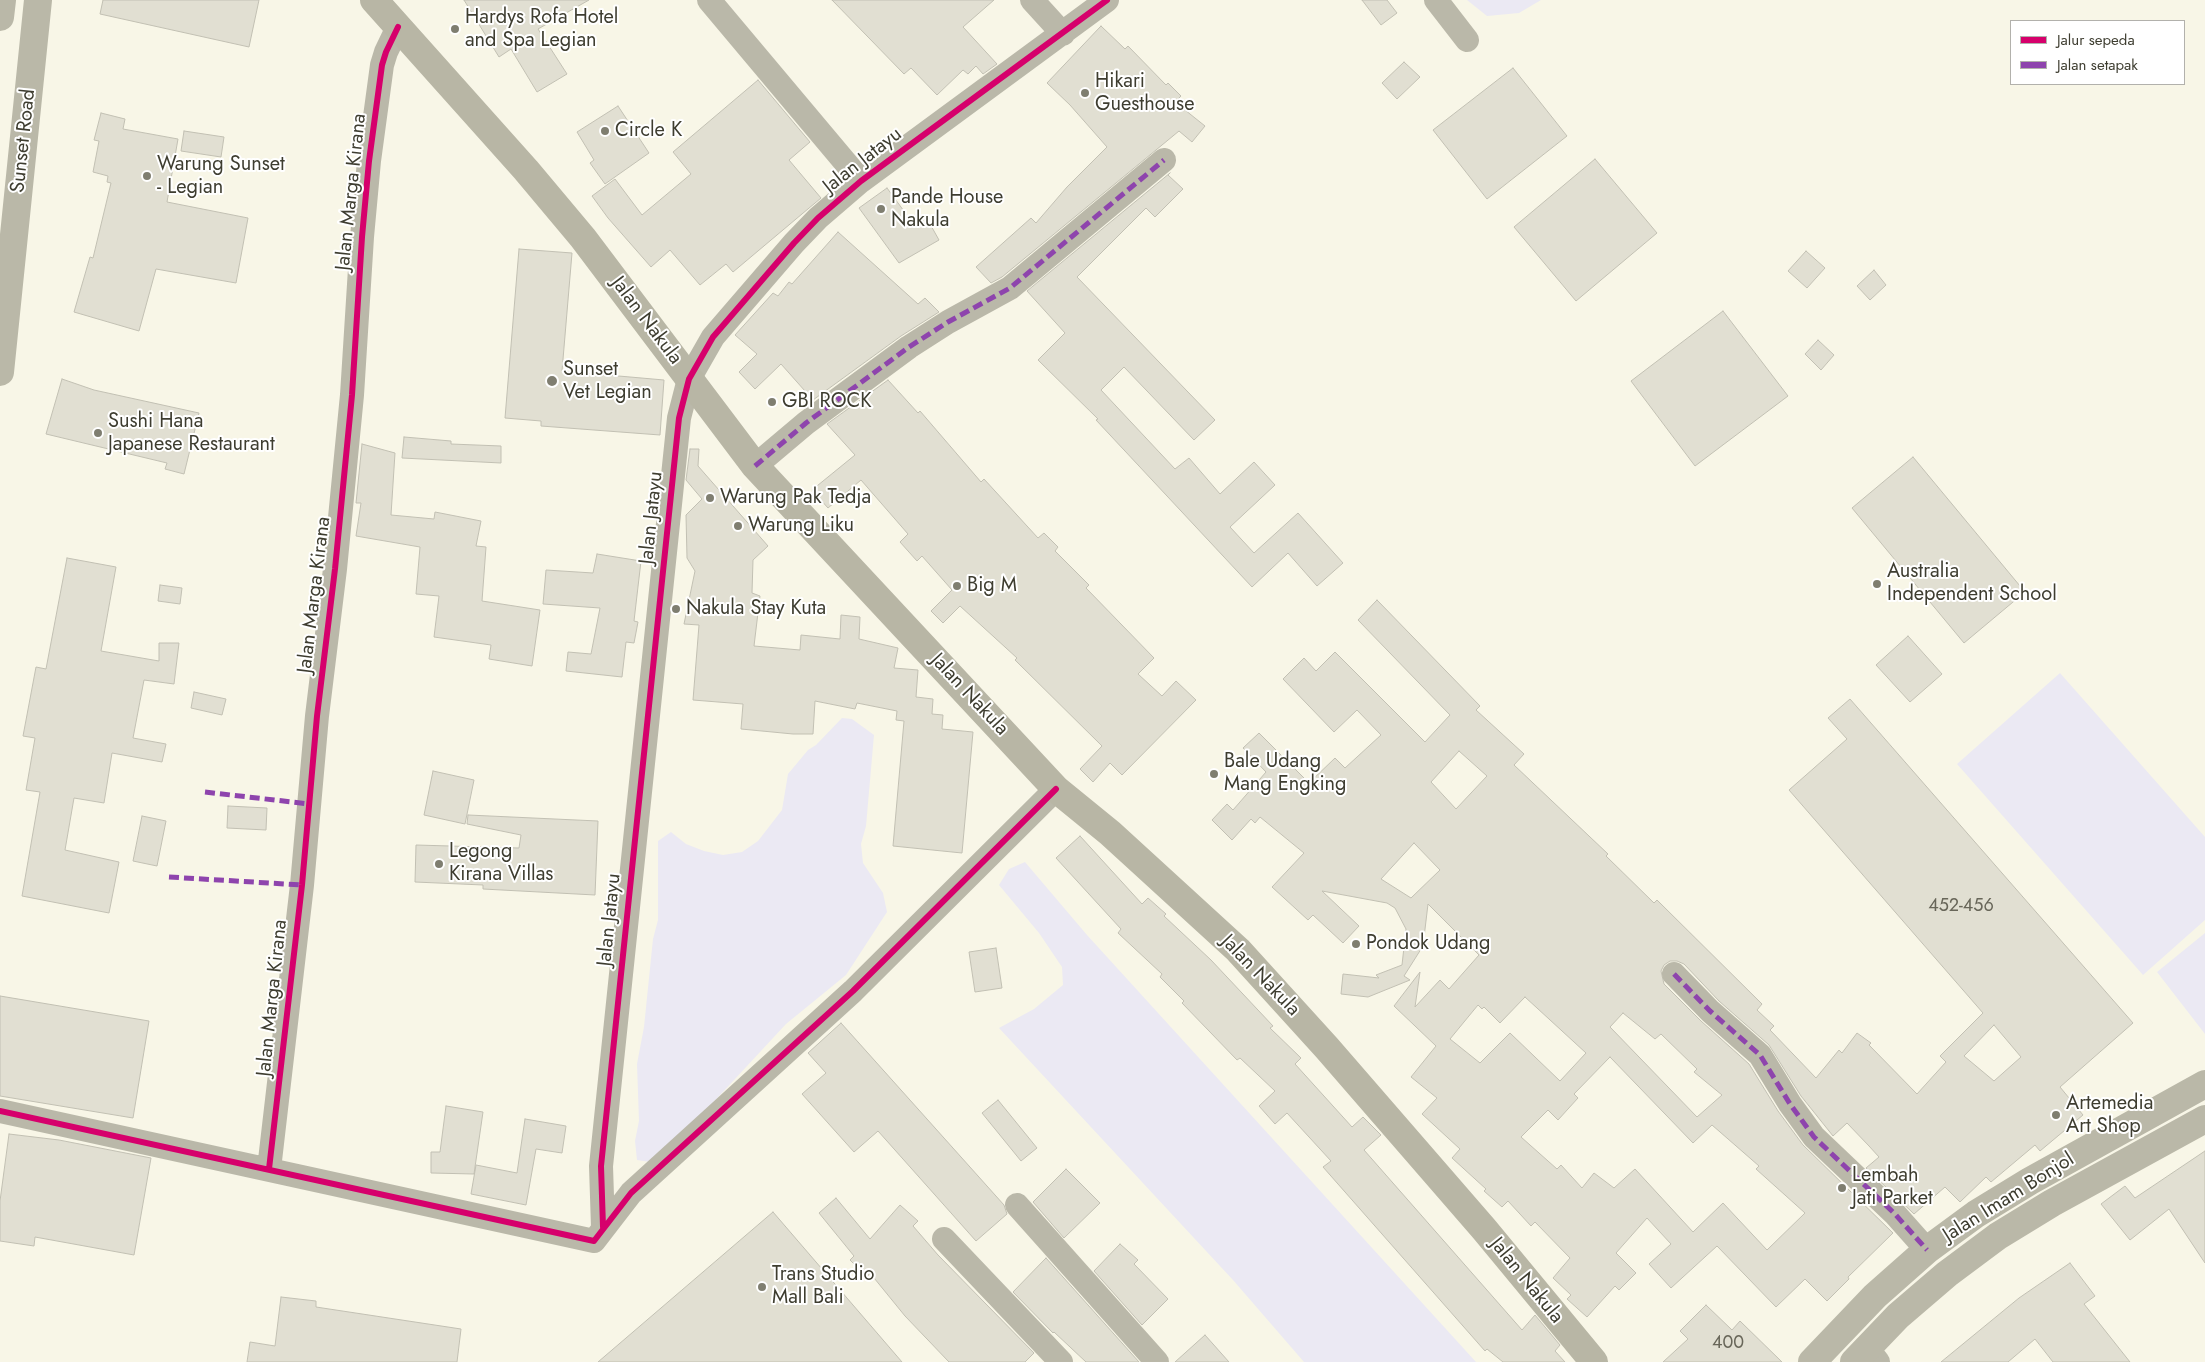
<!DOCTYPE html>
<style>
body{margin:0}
#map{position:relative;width:2205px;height:1362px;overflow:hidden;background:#f8f6e7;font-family:Jost,sans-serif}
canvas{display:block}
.legend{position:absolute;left:2010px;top:20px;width:175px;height:65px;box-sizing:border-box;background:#fff;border:1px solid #b2b1ac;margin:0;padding:6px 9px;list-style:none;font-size:15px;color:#3e3d30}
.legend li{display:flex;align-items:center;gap:10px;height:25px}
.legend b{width:25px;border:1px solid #b2b1ac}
</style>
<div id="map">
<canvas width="2205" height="1362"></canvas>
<ul class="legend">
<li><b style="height:6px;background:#d6006c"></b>Jalur sepeda</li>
<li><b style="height:6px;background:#8e44ad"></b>Jalan setapak</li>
</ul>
</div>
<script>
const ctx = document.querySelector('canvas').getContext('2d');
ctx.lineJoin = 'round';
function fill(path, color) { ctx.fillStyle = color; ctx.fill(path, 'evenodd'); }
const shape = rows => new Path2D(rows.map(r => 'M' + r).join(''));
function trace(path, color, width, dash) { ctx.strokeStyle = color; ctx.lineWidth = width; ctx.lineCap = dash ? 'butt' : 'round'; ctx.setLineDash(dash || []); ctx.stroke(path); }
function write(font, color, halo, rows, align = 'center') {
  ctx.font = font + ' Jost,sans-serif'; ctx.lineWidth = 4; ctx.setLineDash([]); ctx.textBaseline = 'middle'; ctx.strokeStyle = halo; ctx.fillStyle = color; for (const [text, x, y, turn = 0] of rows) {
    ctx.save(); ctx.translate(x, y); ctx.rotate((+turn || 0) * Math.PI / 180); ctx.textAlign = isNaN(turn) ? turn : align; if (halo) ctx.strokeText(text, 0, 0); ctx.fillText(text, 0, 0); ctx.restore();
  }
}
const green = shape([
 [1467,0,1541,0,1519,13,1487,16],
 [2060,673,2205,837,2205,920,2143,975,1957,764],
 [842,718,852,719,874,735,866,826,861,844,863,863,883,893,887,912,846,975,786,1024,657,1163,637,1160,635,1141,639,1121,637,1064,644,1027,653,939,658,920,658,841,671,832,686,844,704,851,723,855,742,852,758,841,782,810,788,774,808,750,816,745],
 [1025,862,1087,935,1476,1362,1304,1362,1233,1280,999,1028,1034,1009,1063,985,1062,967,1039,933,999,885,1009,869],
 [2205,933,2205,1034,2157,972]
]);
const building = shape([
 [103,0,259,0,249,47,100,14,103,0],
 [464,0,589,0,538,29,567,74,537,92,511,49,499,57,464,0],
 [832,0,994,0,963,27,997,64,983,74,976,66,968,74,963,70,937,95,911,68,904,74,832,0],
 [1362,0,1387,0,1397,13,1381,25,1362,0],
 [1101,26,1125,49,1128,46,1166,85,1168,83,1181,96,1175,102,1205,126,1192,142,1179,131,1002,277,991,283,976,267,1031,218,1036,223,1067,187,1107,147,1070,105,1047,83,1101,26],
 [1404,62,1420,77,1397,99,1382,83,1404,62],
 [1513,68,1567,136,1487,199,1433,130,1513,68],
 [758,80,810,142,789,160,821,198,733,272,726,264,700,285,670,250,651,267,608,218,592,196,615,179,642,215,691,174,673,152,758,80],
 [618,106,649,153,605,184,590,163,594,160,577,132,618,106],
 [101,113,125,119,123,129,178,139,167,202,248,218,236,283,156,269,139,331,74,312,90,257,93,258,111,183,107,182,108,176,93,172,99,141,94,140,101,113],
 [184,131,224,137,221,157,181,151,184,131],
 [1595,159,1657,233,1576,301,1514,227,1595,159],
 [1170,173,1168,175,1183,189,1155,217,1146,208,1077,277,1215,420,1194,440,1124,367,1101,390,1175,469,1189,458,1220,494,1254,462,1275,485,1230,527,1254,553,1298,513,1343,563,1317,586,1288,553,1252,587,1096,420,1098,419,1038,360,1065,333,1027,291,1170,173],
 [887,188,912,222,925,215,939,240,899,263,859,208,887,188],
 [838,232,918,304,925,298,939,312,901,336,813,400,781,364,755,389,739,372,757,354,735,335,773,293,778,296,789,282,792,284,838,232],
 [519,249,572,253,562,371,664,380,660,435,541,426,541,421,505,418,519,249],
 [1806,251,1825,268,1807,288,1788,271,1806,251],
 [1874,270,1886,285,1870,300,1857,286,1874,270],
 [1723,311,1788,396,1695,466,1631,381,1723,311],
 [1818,340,1834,355,1821,370,1805,354,1818,340],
 [62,379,94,390,199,413,184,474,165,469,167,463,46,434,62,379],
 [888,380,918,413,920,411,981,482,984,479,1038,538,1044,533,1058,547,1055,551,1089,585,1086,588,1154,658,1138,674,1162,696,1176,681,1196,700,1122,775,1110,763,1093,782,1080,769,1102,746,1015,660,1017,658,960,606,943,623,931,611,952,590,922,556,917,561,900,542,908,534,861,480,828,508,812,490,855,455,827,424,888,380],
 [404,437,451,441,451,444,501,446,501,463,402,458,404,437],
 [362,444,395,453,391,515,434,519,435,512,481,521,476,546,486,547,482,601,540,610,532,666,489,659,491,645,434,637,439,596,416,594,420,547,356,536,361,503,356,503,362,444],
 [690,449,699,449,698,466,768,546,753,560,752,593,760,596,754,646,800,650,801,635,840,639,841,615,860,617,859,639,898,648,894,668,918,670,916,697,933,699,932,714,943,715,942,729,973,732,962,853,893,846,904,721,896,720,897,711,857,703,855,709,815,701,813,734,793,734,741,729,743,704,693,700,699,625,684,624,695,571,687,558,686,515,702,499,686,480,690,449],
 [1913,457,2025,592,1964,643,1852,508,1913,457],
 [597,554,641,561,634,621,638,622,634,643,626,642,622,677,566,671,568,652,591,654,600,608,543,604,546,570,593,573,597,554],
 [67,558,116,567,101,651,159,661,159,643,179,643,174,684,144,680,133,738,166,744,162,762,112,753,104,803,74,798,65,850,119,862,109,913,22,896,40,792,26,790,35,738,23,736,36,667,46,669,67,558],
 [160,585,182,588,180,604,158,601,160,585],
 [1377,600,1480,706,1476,710,1524,754,1514,765,1608,854,1606,856,1654,903,1657,900,1762,1004,1757,1010,1774,1026,1770,1030,1816,1078,1839,1050,1842,1053,1857,1033,1871,1043,1869,1045,1917,1094,1946,1062,1940,1056,1983,1013,1789,790,1847,739,1828,718,1850,699,2133,1023,2060,1087,2083,1115,2040,1151,2035,1145,1991,1182,1986,1177,1960,1202,1945,1187,1914,1214,1866,1168,1879,1157,1869,1146,1847,1123,1833,1136,1801,1096,1769,1045,1719,1001,1684,964,1677,961,1670,961,1664,965,1661,971,1664,984,1701,1021,1749,1064,1778,1111,1803,1145,1893,1233,1848,1277,1849,1279,1827,1301,1805,1279,1776,1307,1717,1246,1671,1288,1649,1264,1671,1244,1647,1218,1616,1253,1636,1273,1619,1290,1615,1286,1587,1317,1567,1299,1571,1295,1553,1278,1570,1258,1535,1222,1531,1226,1508,1201,1502,1207,1484,1191,1486,1189,1452,1158,1460,1149,1422,1114,1437,1098,1411,1077,1436,1046,1394,1006,1420,972,1415,1007,1440,980,1449,989,1479,955,1428,904,1423,946,1404,976,1410,980,1368,997,1341,994,1343,974,1379,978,1376,975,1402,965,1406,929,1395,908,1387,903,1322,891,1359,926,1343,943,1313,915,1308,920,1272,887,1304,853,1260,817,1255,823,1251,819,1232,840,1212,820,1227,804,1233,810,1266,772,1243,748,1259,733,1309,783,1335,758,1345,768,1381,735,1357,710,1334,732,1283,679,1304,658,1316,671,1335,652,1425,742,1450,715,1358,620,1377,600],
 [1459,751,1487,776,1456,809,1431,782,1459,751],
 [1414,843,1440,870,1411,898,1381,879,1414,843],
 [1525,997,1586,1053,1560,1081,1510,1033,1480,1063,1450,1039,1478,1005,1482,1009,1484,1007,1500,1023,1525,997],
 [1623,1013,1655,1039,1661,1034,1697,1069,1694,1072,1722,1095,1697,1117,1610,1027,1623,1013],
 [1994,1025,2021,1057,1994,1081,1964,1056,1994,1025],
 [1610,1057,1693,1143,1712,1125,1759,1166,1756,1169,1805,1213,1767,1250,1723,1203,1693,1232,1635,1169,1614,1188,1594,1173,1582,1188,1561,1165,1557,1169,1521,1137,1548,1110,1558,1120,1578,1098,1574,1094,1610,1057],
 [1908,636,1942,674,1910,702,1876,665,1908,636],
 [194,692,226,699,222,715,191,708,194,692],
 [433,771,474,780,465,824,424,815,433,771],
 [228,806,267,808,266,830,227,828,228,806],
 [468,815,598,821,595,895,483,889,483,885,415,882,416,845,519,848,521,835,467,824,468,815],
 [142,816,166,821,157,866,133,861,142,816],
 [1080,836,1142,904,1148,898,1166,914,1164,916,1211,960,1273,1026,1270,1028,1301,1058,1295,1064,1352,1127,1363,1117,1381,1135,1364,1150,1522,1330,1535,1315,1560,1345,1555,1351,1565,1362,1503,1362,1487,1349,1485,1351,1323,1167,1331,1161,1287,1113,1275,1124,1259,1106,1275,1091,1240,1058,1237,1060,1182,1003,1184,1001,1160,977,1162,974,1118,933,1121,929,1056,858,1080,836],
 [996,948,1002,988,975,992,969,952,996,948],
 [0,996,149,1021,133,1118,0,1096,0,996],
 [841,1023,1004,1205,1007,1214,976,1241,878,1131,854,1152,802,1094,826,1073,808,1053,841,1023],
 [998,1100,1037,1148,1021,1161,982,1113,998,1100],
 [446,1106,483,1112,474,1174,431,1173,431,1152,440,1152,446,1106],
 [525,1119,566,1126,562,1153,536,1149,526,1205,471,1194,476,1165,517,1173,525,1119],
 [9,1134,59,1140,151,1158,134,1255,35,1237,34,1246,0,1241,0,1201,9,1134],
 [2205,1151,2205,1263,2169,1209,2130,1240,2101,1204,2125,1186,2135,1198,2205,1151],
 [1066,1169,1100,1203,1064,1238,1033,1202,1066,1169],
 [836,1198,870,1239,900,1205,918,1221,913,1226,938,1255,1034,1353,1025,1362,949,1362,905,1316,870,1273,867,1277,850,1260,854,1256,819,1213,836,1198],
 [773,1212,902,1362,598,1362,773,1212],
 [1120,1244,1138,1260,1134,1264,1168,1299,1142,1325,1094,1271,1120,1244],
 [1046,1258,1139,1362,1086,1362,1054,1332,1053,1333,1013,1292,1046,1258],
 [2070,1263,2095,1296,2084,1304,2130,1362,2053,1362,2035,1339,2008,1362,1941,1362,2019,1298,2070,1263],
 [281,1297,316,1301,316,1307,461,1329,457,1362,247,1362,250,1342,275,1346,281,1297],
 [1706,1305,1732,1330,1740,1321,1782,1362,1663,1362,1688,1339,1680,1331,1706,1305],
 [1205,1335,1229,1362,1175,1362,1205,1335]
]);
const minor = shape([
 [709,0,861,181],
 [1032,0,1063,34],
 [1436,0,1467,40],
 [755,466,806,423,909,347,948,322,1010,288,1164,160],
 [1674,974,1710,1011,1760,1055,1790,1104,1814,1137,1895,1214,1927,1250],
 [0,1111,594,1241,631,1193,853,991,1056,789],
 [269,1169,302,885,317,716,335,569,352,395,362,237,369,161,382,65,386,52,398,27],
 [1017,1205,1157,1362],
 [603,1227,601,1166,679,418,689,379,713,337,794,243,818,218,861,181,1107,0],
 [944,1239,1061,1362],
 [1867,1348,1878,1362]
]);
const secondary = shape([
 [374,0,526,170,583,238,755,466,1056,789,1110,833,1238,950,1327,1048,1484,1229,1594,1362]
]);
const trunk = shape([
 [0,17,2,0],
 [0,372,38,0],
 [1812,1362,1875,1296,1927,1250,1976,1214,2030,1181,2205,1084],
 [1854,1362,1898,1316,1947,1274,1998,1236,2052,1203,2205,1119]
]);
const quiet = shape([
 [755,466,806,423,909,347,948,322,1010,288,1164,160],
 [205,792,309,804],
 [169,877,302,885],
 [1674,974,1710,1011,1760,1055,1790,1104,1814,1137,1895,1214,1927,1250]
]);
const cycleway = shape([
 [0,1111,594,1241,631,1193,853,991,1056,789],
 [269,1169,302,885,317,716,335,569,352,395,362,237,369,161,382,65,386,52,398,27],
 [603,1227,601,1166,679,418,689,379,713,337,794,243,818,218,861,181,1107,0]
]);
const markers = [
 [455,29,5,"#7f7e70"],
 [1085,93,5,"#7f7e70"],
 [605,131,5,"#7f7e70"],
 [147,176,5,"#7f7e70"],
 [881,209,5,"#7f7e70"],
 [552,381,6,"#7f7e70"],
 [772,402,5,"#7f7e70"],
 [98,433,5,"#7f7e70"],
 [710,498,5,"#7f7e70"],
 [738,526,5,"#7f7e70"],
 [1877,584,5,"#7f7e70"],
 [957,586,5,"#7f7e70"],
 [676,609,5,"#7f7e70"],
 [1214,774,5,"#7f7e70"],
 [439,864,5,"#7f7e70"],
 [1356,944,5,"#7f7e70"],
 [2056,1115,5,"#7f7e70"],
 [1842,1188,5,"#7f7e70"],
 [762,1287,5,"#7f7e70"]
];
const numberNames = [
 ["452-456",1961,907],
 ["400",1728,1344]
];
const poiNames = [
 ["Hardys Rofa Hotel",465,18],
 ["and Spa Legian",465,41],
 ["Hikari",1095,82],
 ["Guesthouse",1095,105],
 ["Circle K",615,131],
 ["Warung Sunset",157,165],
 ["- Legian",157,188],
 ["Pande House",891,198],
 ["Nakula",891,221],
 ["Sunset",563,370],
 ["Vet Legian",563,393],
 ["GBI ROCK",782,402],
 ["Sushi Hana",108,422],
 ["Japanese Restaurant",108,445],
 ["Warung Pak Tedja",720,498],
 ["Warung Liku",748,526],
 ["Australia",1887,572],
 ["Independent School",1887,595],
 ["Big M",967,586],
 ["Nakula Stay Kuta",686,609],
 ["Bale Udang",1224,762],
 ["Mang Engking",1224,785],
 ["Legong",449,852],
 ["Kirana Villas",449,875],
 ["Pondok Udang",1366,944],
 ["Artemedia",2066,1104],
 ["Art Shop",2066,1127],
 ["Lembah",1852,1176],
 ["Jati Parket",1852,1199],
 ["Trans Studio",772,1275],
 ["Mall Bali",772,1298]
];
const streetNames = [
 ["Sunset Road",24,141,-84],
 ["Jalan Jatayu",863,161,-38],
 ["Jalan Marga Kirana",352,192,-84],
 ["Jalan Nakula",646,321,53],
 ["Jalan Jatayu",652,518,-84],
 ["Jalan Marga Kirana",315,595,-83],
 ["Jalan Nakula",969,695,47],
 ["Jalan Jatayu",610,920,-84],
 ["Jalan Nakula",1260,976,46],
 ["Jalan Marga Kirana",273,998,-84],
 ["Jalan Imam Bonjol",2009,1198,-32],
 ["Jalan Nakula",1526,1281,51]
];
fill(green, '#ebe9f3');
fill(building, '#e1dfd2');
trace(building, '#c2c0b3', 1);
trace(minor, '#bab8a9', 24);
trace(secondary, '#b8b6a5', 28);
trace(trunk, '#bab8a8', 28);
trace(quiet, '#8e44ad', 5, [10, 5]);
trace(cycleway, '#d6006c', 6);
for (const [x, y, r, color] of markers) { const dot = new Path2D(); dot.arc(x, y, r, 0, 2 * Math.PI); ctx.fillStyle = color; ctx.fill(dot); trace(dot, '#fff', 2); }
write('18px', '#686659', null, numberNames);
write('20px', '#3e3d30', '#fff', poiNames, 'left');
write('20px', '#3e3d30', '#fff', streetNames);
</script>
